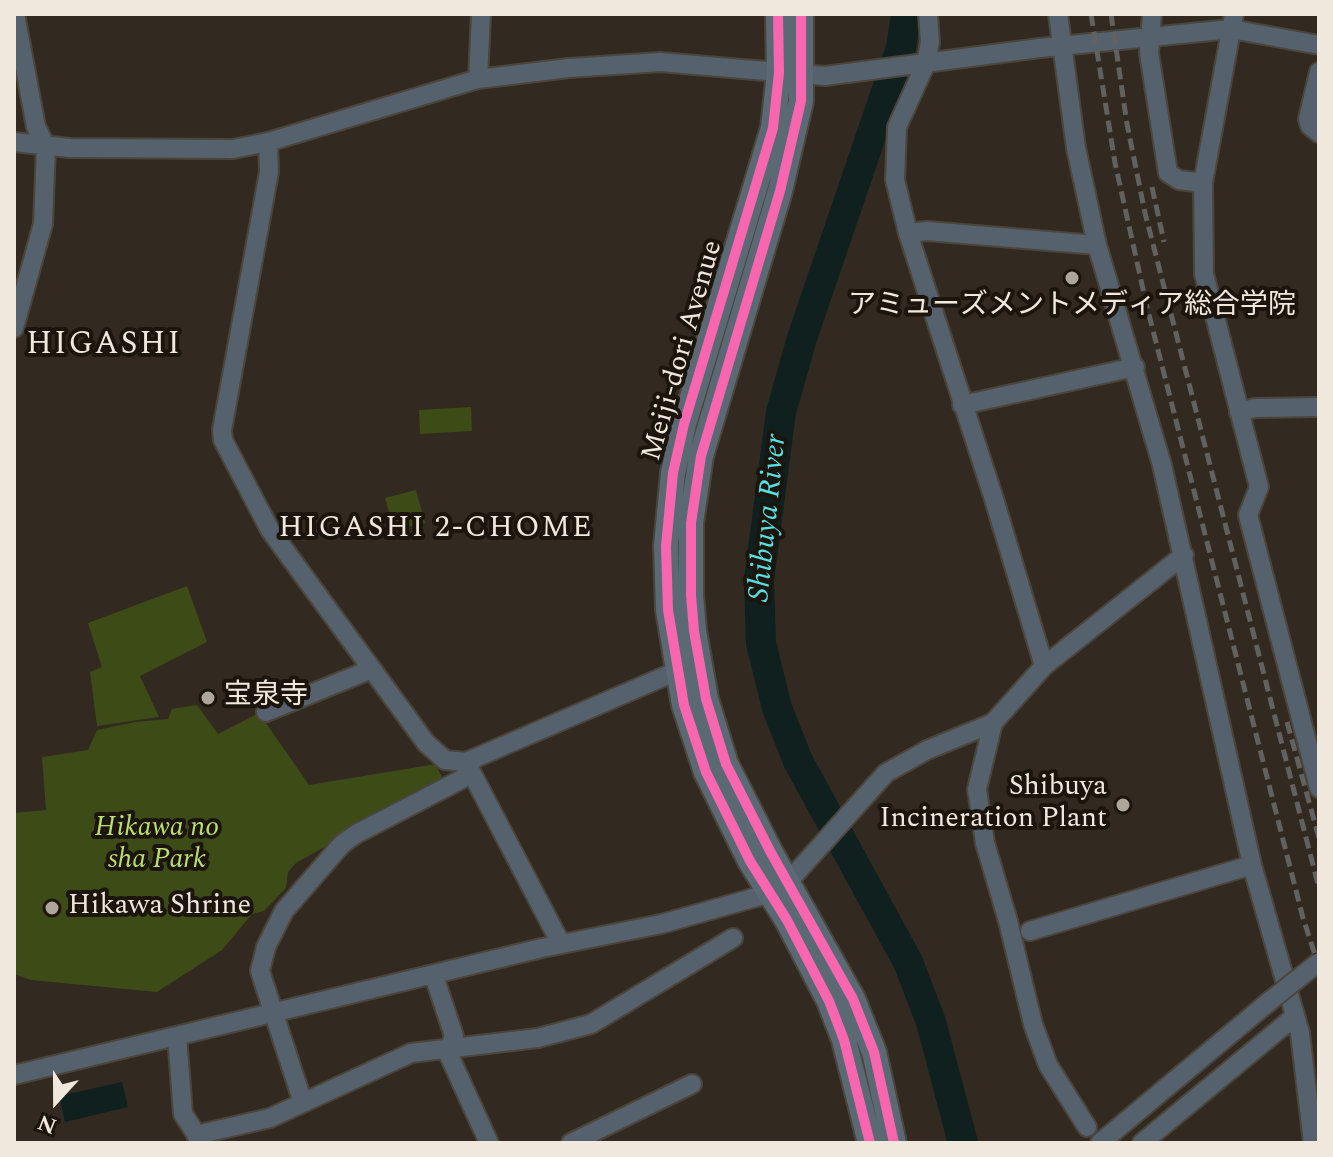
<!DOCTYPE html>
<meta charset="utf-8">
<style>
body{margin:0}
#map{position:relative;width:1333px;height:1157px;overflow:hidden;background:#322a20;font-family:Spectral,serif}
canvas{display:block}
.frame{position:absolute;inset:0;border:16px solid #f1e8dd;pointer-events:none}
.north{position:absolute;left:16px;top:1061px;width:80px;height:80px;-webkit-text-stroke:6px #1b150d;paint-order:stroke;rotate:201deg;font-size:22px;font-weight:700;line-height:32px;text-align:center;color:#f1e8dd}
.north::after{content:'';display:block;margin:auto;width:28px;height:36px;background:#f1e8dd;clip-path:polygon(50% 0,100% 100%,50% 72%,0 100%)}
</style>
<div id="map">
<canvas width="1333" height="1157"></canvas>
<div class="frame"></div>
<div class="north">N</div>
</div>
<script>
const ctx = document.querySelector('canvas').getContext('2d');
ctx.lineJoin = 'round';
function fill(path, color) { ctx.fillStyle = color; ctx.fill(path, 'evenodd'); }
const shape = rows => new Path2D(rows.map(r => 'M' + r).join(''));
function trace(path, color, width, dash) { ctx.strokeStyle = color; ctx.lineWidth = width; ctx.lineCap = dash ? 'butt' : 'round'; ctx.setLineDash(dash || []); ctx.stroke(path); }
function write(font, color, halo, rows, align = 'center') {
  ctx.font = font + ' Spectral,"Noto Sans JP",serif'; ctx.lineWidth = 8; ctx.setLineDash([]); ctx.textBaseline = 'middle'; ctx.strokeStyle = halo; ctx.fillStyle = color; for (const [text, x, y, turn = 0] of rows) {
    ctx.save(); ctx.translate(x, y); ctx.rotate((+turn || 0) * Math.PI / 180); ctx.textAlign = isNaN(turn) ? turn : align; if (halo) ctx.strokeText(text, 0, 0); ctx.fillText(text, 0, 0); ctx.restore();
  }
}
const green = shape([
 [471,407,472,431,420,434,419,410],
 [416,490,425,523,394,530,385,498],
 [187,586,207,642,140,676,159,717,97,726,90,672,102,667,88,623],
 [197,705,218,734,259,713,309,785,436,764,443,780,296,863,288,872,286,888,264,911,252,914,222,950,157,992,31,980,14,974,14,813,46,810,42,757,88,750,97,730,135,722,168,719,172,709]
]);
const water = shape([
 [122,1082,128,1107,65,1122,59,1096]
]);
const river = shape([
 [906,14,901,48,802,338,781,412,759,580,761,643,777,708,798,761,908,962,931,1022,963,1143]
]);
const minor = shape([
 [928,14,930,42,926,63,897,127,895,180,908,233,994,499,1044,666],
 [1058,14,1076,148,1097,245,1162,465,1252,865,1300,1033,1313,1143],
 [1152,14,1149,53,1168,173,1179,180,1203,183],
 [1234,14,1203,183,1204,274,1259,487,1248,515,1319,788],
 [1319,72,1308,119,1310,126,1319,133],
 [478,79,481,14],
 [14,142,70,148,233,149,268,142,478,79,569,68,660,62,825,76,1040,48,1231,29,1319,45],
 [268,142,269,172,222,430,223,440,270,530,426,743,445,760,466,762,677,671],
 [908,233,927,231,1097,245],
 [14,328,43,224,46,147,36,127,15,14],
 [962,405,1135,367],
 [1239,412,1255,408,1319,407],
 [266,712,372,669],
 [993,723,977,789,985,843,1008,921,1033,1024,1048,1065,1087,1127],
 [466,762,561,944],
 [1030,931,1252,865],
 [434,976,454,1036,448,1053,489,1143],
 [177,1036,183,1114,202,1143],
 [14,1075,542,948,661,924,771,893,788,882,886,773,927,750,993,723,1044,666,1184,555],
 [303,1103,260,971,266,947,284,911,342,844,356,834,462,779,470,769],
 [196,1135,270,1118,411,1053,538,1038,591,1024,733,938],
 [571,1143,692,1084],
 [1100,1143,1271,1000],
 [1142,1143,1294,1017]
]);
const major = shape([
 [778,14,779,73,773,128,684,424,673,473,666,546,668,610,684,705,706,772,750,861,787,920,829,1001,844,1040,870,1143],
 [801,14,801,101,780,191,701,456,691,523,691,595,694,631,706,699,726,764,770,851,853,999,874,1052,894,1143]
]);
const rail = shape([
 [1091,14,1115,163,1147,307,1303,918,1319,967],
 [1111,14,1127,124,1145,213,1319,888],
 [1152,187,1164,242],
 [1287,722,1319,838]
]);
const minorBridge = shape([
 [1271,1000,1319,962]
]);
const cycleway = shape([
 [778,14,779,73,773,128,684,424,673,473,666,546,668,610,684,705,706,772,750,861,787,920,829,1001,844,1040,870,1143],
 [801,14,801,101,780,191,701,456,691,523,691,595,694,631,706,699,726,764,770,851,853,999,874,1052,894,1143]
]);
const markers = [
 [1072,278,8,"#aea69b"],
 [208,698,8,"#aea69b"],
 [1123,805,8,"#aea69b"],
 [52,908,8,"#aea69b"]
];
const poiNames = [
 ["アミューズメントメディア総合学院",1072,308,"center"],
 ["宝泉寺",224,698],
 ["Shibuya",1107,789,"right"],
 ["Incineration Plant",1107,821,"right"],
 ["Hikawa Shrine",68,908]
];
const streetNames = [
 ["Meiji-dori Avenue",684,351,-74]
];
const parkNames = [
 ["Hikawa no",157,830],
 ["sha Park",157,862]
];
const waterNames = [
 ["Shibuya River",770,518,-84]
];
const neighbourhoodNames = [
 ["HIGASHI 2-CHOME",436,530]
];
const quarterNames = [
 ["HIGASHI",104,347]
];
fill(green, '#3d4b17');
fill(water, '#10201f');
trace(river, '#10201f', 30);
trace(minor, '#4b453c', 22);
trace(major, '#4b453c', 28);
trace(minor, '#55616c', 18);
trace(major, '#5b6974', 24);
trace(rail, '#616160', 5, [12, 6]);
trace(minorBridge, '#4b453c', 22, []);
trace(minorBridge, '#55616c', 18);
trace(cycleway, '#f766af', 10);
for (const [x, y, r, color] of markers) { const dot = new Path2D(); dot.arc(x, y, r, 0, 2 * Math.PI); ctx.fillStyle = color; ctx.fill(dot); trace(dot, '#1b150d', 3); }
write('28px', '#f1e8dd', '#1b150d', poiNames, 'left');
write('28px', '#f1e8dd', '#1b150d', streetNames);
write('italic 28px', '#bbdf6d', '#1b150d', parkNames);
write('italic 30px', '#57e0e2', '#1b150d', waterNames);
ctx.letterSpacing = '2px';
write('30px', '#f1e8dd', '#1b150d', neighbourhoodNames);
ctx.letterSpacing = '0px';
ctx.letterSpacing = '2px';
write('32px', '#f1e8dd', '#1b150d', quarterNames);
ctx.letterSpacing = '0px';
</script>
